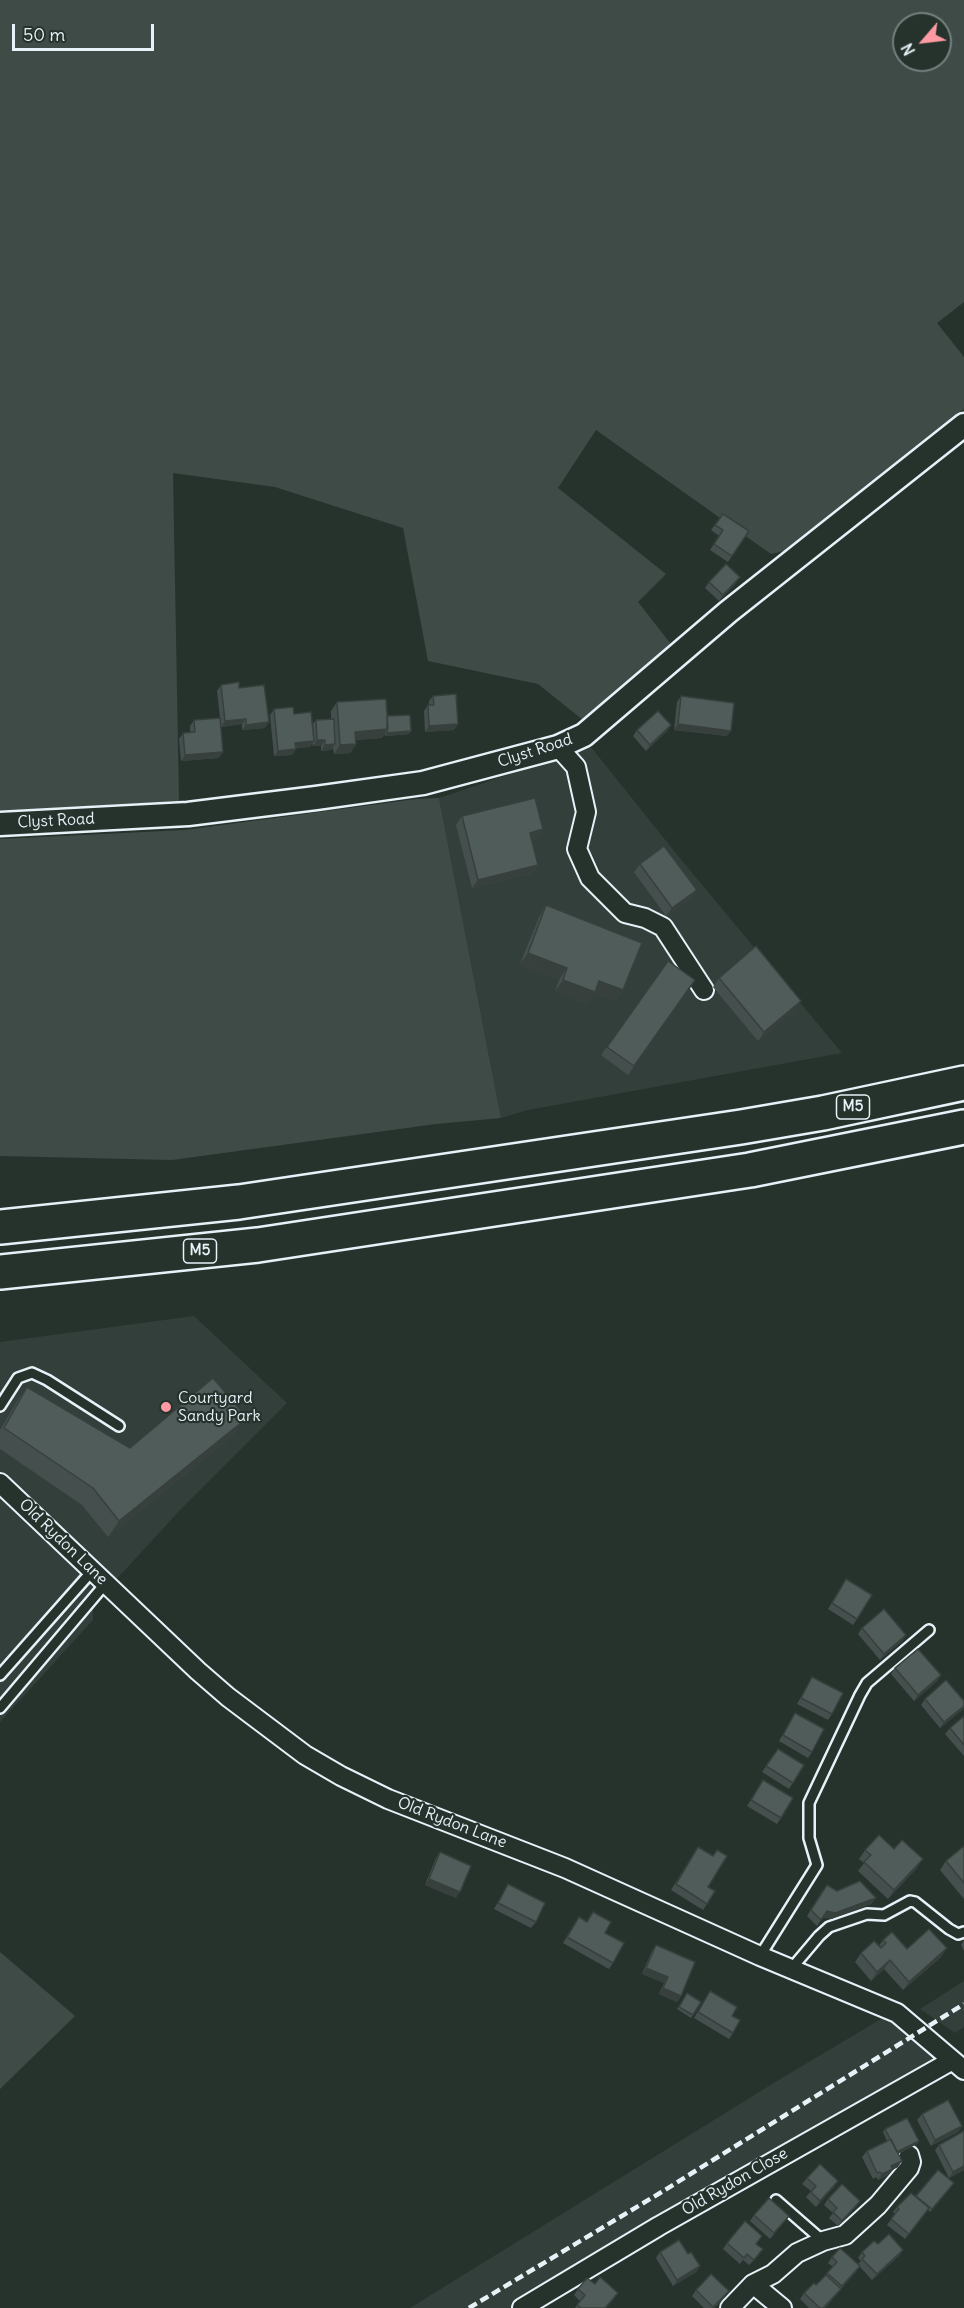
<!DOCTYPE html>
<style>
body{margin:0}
#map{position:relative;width:964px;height:2308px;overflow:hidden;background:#26332d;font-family:Delius,sans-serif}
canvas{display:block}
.north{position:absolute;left:892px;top:12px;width:60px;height:60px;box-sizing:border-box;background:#26332d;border:2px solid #747f7e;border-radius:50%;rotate:242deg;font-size:16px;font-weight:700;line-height:24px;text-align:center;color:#e8f1f8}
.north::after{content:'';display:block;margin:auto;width:21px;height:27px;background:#ff9aa2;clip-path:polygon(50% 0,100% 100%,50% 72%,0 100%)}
.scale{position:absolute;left:12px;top:24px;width:142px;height:27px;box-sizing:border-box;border:3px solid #e8f1f8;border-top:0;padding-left:8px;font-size:18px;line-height:21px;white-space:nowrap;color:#e8f1f8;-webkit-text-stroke:4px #26332d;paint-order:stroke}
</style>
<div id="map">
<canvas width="964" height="2308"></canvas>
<div class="north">N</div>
<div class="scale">50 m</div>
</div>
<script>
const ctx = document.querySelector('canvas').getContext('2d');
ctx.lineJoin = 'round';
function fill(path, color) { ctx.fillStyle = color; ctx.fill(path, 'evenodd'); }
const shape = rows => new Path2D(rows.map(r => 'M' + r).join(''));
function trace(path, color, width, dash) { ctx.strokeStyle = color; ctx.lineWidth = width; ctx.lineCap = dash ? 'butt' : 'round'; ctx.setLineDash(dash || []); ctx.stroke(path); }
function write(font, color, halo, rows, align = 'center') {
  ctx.font = font + ' Delius,sans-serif'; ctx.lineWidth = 4.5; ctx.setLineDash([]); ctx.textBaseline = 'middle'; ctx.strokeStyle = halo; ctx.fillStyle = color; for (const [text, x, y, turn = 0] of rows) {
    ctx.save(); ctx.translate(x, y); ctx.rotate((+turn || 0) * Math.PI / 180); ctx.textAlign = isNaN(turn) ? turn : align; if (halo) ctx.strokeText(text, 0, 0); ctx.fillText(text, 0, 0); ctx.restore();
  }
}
const built = shape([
 [591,747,679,857,842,1053,528,1110,501,1118,439,798],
 [194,1316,287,1403,181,1509,93,1605,93,1620,0,1722,0,1342],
 [964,1981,964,2027,955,2033,920,2009],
 [886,2016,938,2059,512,2308,410,2308,777,2081]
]);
const green = shape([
 [0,0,964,0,964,302,937,323,964,357,964,409,784,551,771,554,596,430,558,488,666,574,638,602,674,648,607,705,583,720,538,684,428,661,403,528,275,487,173,473,179,801,0,811],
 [904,24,940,24,940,60,904,60],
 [439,798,501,1118,436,1124,172,1160,0,1156,0,839,185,830,416,799],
 [0,1952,75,2016,0,2089]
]);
const service = shape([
 [0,1406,18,1378,32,1373,47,1380,119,1426],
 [0,1675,93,1570],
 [0,1708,106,1583],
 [760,1956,817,1865,809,1838,809,1803,860,1695,867,1683,929,1630],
 [792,1968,819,1936,829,1927,867,1914,884,1915,910,1901,915,1902,949,1929,958,1934,964,1932],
 [776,2200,823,2241]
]);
const minor = shape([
 [558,747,576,767,586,812,577,849,590,878,625,913,645,918,663,927,704,990],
 [0,1483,198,1671,228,1697,305,1755,341,1776,388,1799,565,1868,760,1956,897,2013,964,2070],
 [522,2308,659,2226,951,2061],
 [730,2308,753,2284],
 [782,2308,753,2284,773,2274,797,2253,823,2241,845,2235,878,2205,909,2168,911,2162,909,2155]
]);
const tertiary = shape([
 [0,824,188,814,316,798,423,783,558,747,584,735,728,612,964,425]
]);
const motorway = shape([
 [0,1227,239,1202,741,1127,823,1113,964,1083],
 [0,1272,258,1245,750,1170,964,1127]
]);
const rail = shape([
 [469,2308,660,2193,964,2004]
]);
const wall = shape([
 [723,514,749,531,728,562,710,550,719,536,711,530],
 [709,582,736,583,719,601,705,588],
 [221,685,265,728,242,730,242,724,221,727,217,691],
 [433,696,454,730,425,732,424,711,428,705,429,705,429,701],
 [681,696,727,736,674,730,677,702],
 [337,702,387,716,411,731,409,734,385,736,385,734,382,738,355,740,356,744,350,753,334,754,333,748,331,750,321,751,321,746,313,746,312,743,310,747,296,748,292,755,274,756,270,715,274,709,294,714,312,725,316,720,331,719,331,711],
 [194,720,219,758,181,761,179,739,183,733,190,732,190,726],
 [671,725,667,731,646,751,633,736,637,730],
 [462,816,543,829,537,838,532,839,538,865,532,873,472,888,456,825],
 [640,864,697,890,691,898,666,916,634,872],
 [546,905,623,990,616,1001,594,993,587,1004,555,991,559,980,520,964,539,917],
 [668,961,695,980,628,1075,601,1055],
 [719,978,795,1009,758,1041,713,987],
 [27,1387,130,1448,235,1434,108,1537,82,1505,0,1449,0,1430,16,1403],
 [846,1579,857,1619,853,1625,828,1609],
 [862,1628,906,1635,902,1641,880,1660,858,1634],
 [895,1668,941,1675,937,1681,914,1701,891,1674],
 [812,1677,832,1714,828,1720,797,1704],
 [925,1699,964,1701,964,1707,962,1710,940,1728,921,1705],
 [795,1713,812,1752,808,1758,779,1741],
 [964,1716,964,1756,945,1734,950,1728],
 [778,1749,804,1765,789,1789,762,1772],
 [763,1780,781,1818,777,1824,747,1806],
 [964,1846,964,1899,940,1870,946,1861],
 [894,1849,917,1868,888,1899,858,1871,864,1863,859,1859,865,1850],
 [440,1852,456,1898,425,1885,436,1858],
 [694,1853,708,1887,715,1891,703,1910,671,1890],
 [508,1884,536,1922,531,1928,494,1909],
 [822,1891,837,1891,876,1898,871,1904,831,1919,823,1917,817,1926,807,1916],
 [593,1912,605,1933,613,1963,609,1969,563,1943,579,1917,587,1922],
 [883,1940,907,1949,941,1957,903,1990,884,1969,871,1981,855,1962,861,1953,879,1946],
 [964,1940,964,1951,961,1945],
 [656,1945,681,1996,677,2002,659,1994,664,1983,642,1974,652,1951],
 [710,1991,732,2016,733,2033,729,2039,694,2018],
 [687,1993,701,2002,691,2018,677,2009],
 [922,2114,962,2126,958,2132,931,2146,917,2120],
 [885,2129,919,2141,917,2144,898,2154,898,2167,892,2170,888,2175,878,2180,876,2177,873,2179,862,2157,867,2151,887,2141,883,2132],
 [964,2131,964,2170,949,2178,935,2150,939,2145],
 [938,2170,952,2186,930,2212,928,2210,905,2239,887,2225,895,2214,893,2212,897,2207,916,2197],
 [807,2178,838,2181,834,2187,816,2207,806,2197,811,2191,802,2184],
 [828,2199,860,2201,856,2207,838,2226,829,2218,833,2213,824,2205],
 [754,2215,789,2216,770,2239,750,2221],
 [727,2243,757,2244,759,2255,749,2265,743,2260,740,2264,723,2249],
 [878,2244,903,2250,899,2256,872,2280,860,2267,825,2308,809,2308,800,2299,804,2293,816,2285,833,2267,828,2263,832,2257,858,2264,861,2261,858,2258,862,2252],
 [660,2252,688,2254,700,2266,696,2272,673,2286,656,2258],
 [595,2284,614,2299,606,2308,575,2308,580,2301,574,2295,578,2289],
 [696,2290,725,2297,714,2308,704,2308,692,2296]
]);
const shadedWall = shape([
 [740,577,736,583,719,601,723,595],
 [246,719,242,724,221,727,225,721],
 [269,722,265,728,242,730,246,725],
 [458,724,454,730,425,732,429,726],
 [678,724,731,731,727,736,674,730],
 [671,725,667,731,646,751,650,745],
 [388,729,382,738,349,740,355,732],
 [411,731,409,734,385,736,387,733],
 [317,740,325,740,321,746,313,746],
 [314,741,310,747,291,749,295,743],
 [335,744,331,750,321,751,325,745],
 [356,744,350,753,334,754,340,745],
 [296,749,292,755,274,756,278,751],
 [223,752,219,758,181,761,185,755],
 [543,829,537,838,524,841,530,833],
 [538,865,532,873,472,888,478,880],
 [697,890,691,898,666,916,672,908],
 [528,953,567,968,559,980,520,964],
 [563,980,599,981,623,990,616,1001,594,993,587,1004,555,991],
 [801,1001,795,1009,758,1041,764,1032],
 [247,1418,235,1434,108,1537,119,1521],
 [906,1635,902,1641,880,1660,884,1654],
 [941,1675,937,1681,914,1701,918,1695],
 [964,1706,962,1710,940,1728,944,1722],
 [923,1859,917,1868,888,1899,894,1890],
 [429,1879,460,1892,456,1898,425,1885],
 [876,1898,871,1904,831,1919,823,1917,827,1911],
 [947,1948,941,1957,903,1990,909,1982],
 [890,1960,884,1969,871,1981,877,1972],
 [646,1968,668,1977,664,1983,642,1974],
 [663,1988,681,1996,677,2002,659,1994],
 [962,2126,958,2132,931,2146,935,2140],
 [919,2141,917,2144,895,2155,897,2152],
 [902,2161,898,2167,892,2170,888,2175,878,2180,882,2174,891,2166],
 [964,2166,964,2170,949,2178,953,2172],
 [838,2181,834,2187,816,2207,820,2201],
 [860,2201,856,2207,838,2226,842,2221],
 [903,2250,899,2256,872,2280,877,2274],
 [700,2266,696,2272,673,2286,677,2280],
 [860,2266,856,2272,838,2292,842,2286]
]);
const building = shape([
 [723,514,749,531,732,556,714,544,723,530,715,525,723,514],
 [726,564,740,577,723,595,709,582,726,564],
 [239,682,239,688,264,685,269,722,246,725,246,719,225,721,221,685,239,682],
 [456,694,458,724,429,726,428,705,434,705,433,696,456,694],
 [681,696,734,703,731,731,678,724,681,696],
 [386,699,388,729,355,732,356,744,340,745,337,702,386,699],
 [293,707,294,714,311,712,314,741,295,743,296,749,278,751,274,709,293,707],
 [658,711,671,725,650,745,637,730,658,711],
 [410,715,411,731,387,733,387,716,410,715],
 [220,718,223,752,185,755,183,733,195,732,194,720,220,718],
 [334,719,335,744,325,745,325,740,317,740,316,720,334,719],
 [535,798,543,829,530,833,538,865,478,880,462,816,535,798],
 [664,846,697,890,672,908,640,864,664,846],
 [546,905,642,943,623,990,599,981,595,992,563,980,567,968,528,953,546,905],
 [756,946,801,1001,764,1032,719,978,756,946],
 [668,961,695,980,634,1066,607,1047,668,961],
 [213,1378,247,1418,119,1521,93,1488,4,1428,27,1387,130,1448,213,1378],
 [846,1579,872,1595,857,1619,832,1603,846,1579],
 [884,1609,906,1635,884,1654,862,1628,884,1609],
 [918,1649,941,1675,918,1695,895,1668,918,1649],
 [812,1677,843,1693,832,1714,801,1698,812,1677],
 [946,1680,964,1701,964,1706,944,1722,925,1699,946,1680],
 [795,1713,824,1729,812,1752,783,1735,795,1713],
 [964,1716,964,1745,950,1728,964,1716],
 [778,1749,804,1765,793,1783,766,1766,778,1749],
 [763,1780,793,1798,781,1818,751,1800,763,1780],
 [879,1835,894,1849,902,1840,923,1859,894,1890,864,1862,871,1855,865,1850,879,1835],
 [964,1846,964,1883,946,1861,964,1846],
 [698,1847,713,1856,717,1850,727,1856,708,1887,715,1891,707,1904,676,1884,698,1847],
 [440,1852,471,1866,460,1892,429,1879,440,1852],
 [860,1881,876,1898,835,1913,827,1911,821,1920,811,1910,827,1885,837,1891,860,1881],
 [508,1884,545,1903,536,1922,498,1903,508,1884],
 [593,1912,611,1922,605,1933,624,1943,613,1963,567,1937,579,1917,587,1922,593,1912],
 [929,1929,947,1948,909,1982,890,1960,877,1972,861,1953,874,1941,881,1948,886,1943,883,1940,892,1932,907,1949,929,1929],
 [656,1945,695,1962,681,1996,663,1988,668,1977,646,1968,656,1945],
 [710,1991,737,2007,732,2016,740,2020,733,2033,698,2012,710,1991],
 [687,1993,701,2002,693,2015,679,2007,687,1993],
 [948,2100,962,2126,935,2140,922,2114,948,2100],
 [907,2118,919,2141,897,2152,885,2129,907,2118],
 [964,2131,964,2166,953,2172,939,2145,964,2131],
 [891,2139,902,2161,891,2166,893,2169,882,2174,880,2172,877,2173,867,2151,891,2139],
 [820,2164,838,2181,820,2201,811,2192,816,2186,807,2178,820,2164],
 [938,2170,954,2183,932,2209,916,2196,938,2170],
 [842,2184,860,2201,842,2221,833,2212,837,2208,828,2199,842,2184],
 [911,2193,929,2208,909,2234,891,2219,899,2209,897,2207,911,2193],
 [769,2198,789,2216,774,2233,754,2215,769,2198],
 [745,2221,762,2236,756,2244,763,2249,754,2260,747,2254,744,2258,727,2243,745,2221],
 [889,2234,903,2250,877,2274,862,2259,865,2256,862,2252,874,2241,878,2244,889,2234],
 [679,2240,688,2254,691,2252,700,2266,677,2280,660,2252,679,2240],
 [840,2248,860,2266,842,2286,827,2273,837,2262,832,2257,840,2248],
 [711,2274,729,2291,713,2307,696,2290,711,2274],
 [826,2275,841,2289,823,2308,820,2308,804,2293,814,2283,816,2285,826,2275],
 [600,2277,618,2293,605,2308,581,2308,577,2305,585,2295,578,2289,587,2278,595,2284,600,2277]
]);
const markers = [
 [166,1407,6,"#ff9aa2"]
];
const shields = [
 [853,1107,33],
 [200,1251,33]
];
const shieldNames = [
 ["M5",853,1107],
 ["M5",200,1251]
];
const streetNames = [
 ["Clyst Road",535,751,-18],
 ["Clyst Road",56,821,-3],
 ["Old Rydon Lane",63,1542,44],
 ["Old Rydon Lane",452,1823,21],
 ["Old Rydon Close",735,2182,-30]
];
const poiNames = [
 ["Courtyard",178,1398],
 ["Sandy Park",178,1416]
];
fill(built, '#333f3a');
fill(green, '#3e4b47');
trace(service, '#e8f1f8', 14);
trace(minor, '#e8f1f8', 22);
trace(tertiary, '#e8f1f8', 27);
trace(motorway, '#e8f1f8', 38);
trace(service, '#26332d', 9);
trace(minor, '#26332d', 18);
trace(tertiary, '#26332d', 22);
trace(motorway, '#26332d', 33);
trace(rail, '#e8f1f8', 4.5, [9, 4.5]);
fill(wall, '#454f4d');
fill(shadedWall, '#38403e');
fill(building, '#505c59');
trace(building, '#38403e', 1.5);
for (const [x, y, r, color] of markers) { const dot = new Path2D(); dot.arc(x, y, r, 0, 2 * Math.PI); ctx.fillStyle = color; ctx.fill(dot); trace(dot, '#26332d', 2); }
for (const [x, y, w] of shields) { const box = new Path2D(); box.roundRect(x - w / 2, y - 12, w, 24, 4.5); ctx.fillStyle = '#26332d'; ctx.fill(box); trace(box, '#e8f1f8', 1.5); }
write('bold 15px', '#e8f1f8', null, shieldNames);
write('16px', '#e8f1f8', '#26332d', streetNames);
write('16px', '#e8f1f8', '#26332d', poiNames, 'left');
</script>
